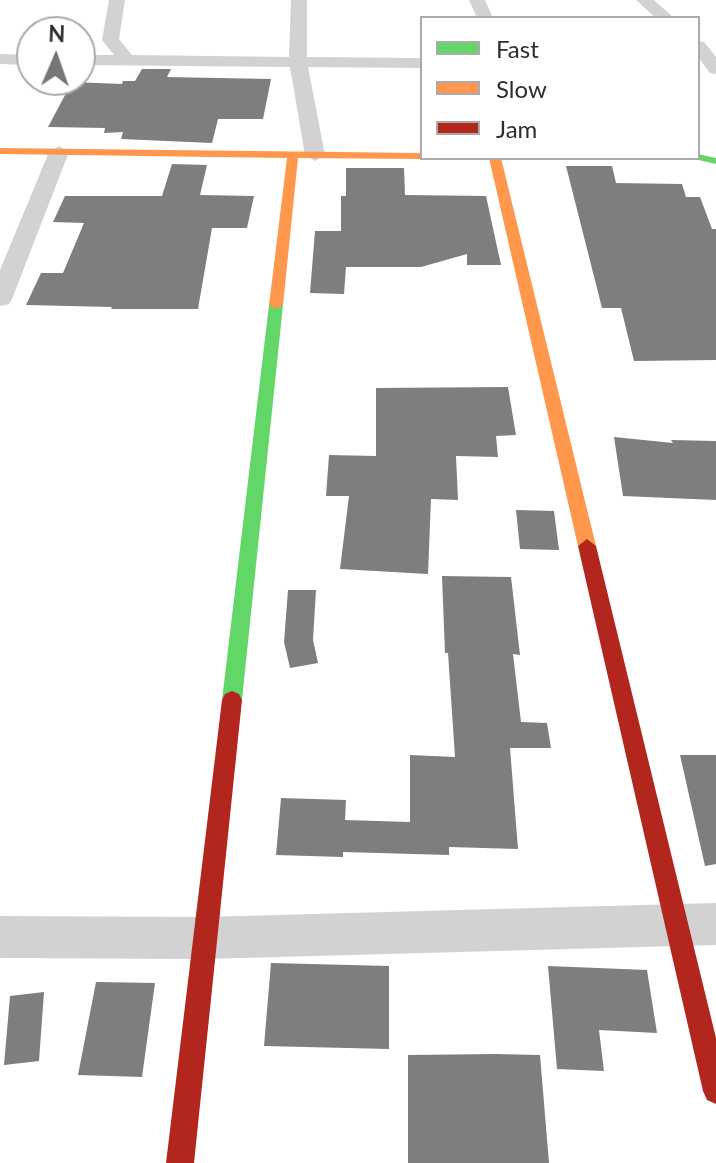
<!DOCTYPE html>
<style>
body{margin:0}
#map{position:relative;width:716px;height:1163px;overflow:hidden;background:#fff;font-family:Lato,sans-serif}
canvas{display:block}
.legend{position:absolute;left:420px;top:16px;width:280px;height:144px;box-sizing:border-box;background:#fff;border:2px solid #ababab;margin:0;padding:10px 14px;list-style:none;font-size:24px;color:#2d2d2d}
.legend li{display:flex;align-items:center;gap:16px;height:40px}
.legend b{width:40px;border:2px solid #ababab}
.north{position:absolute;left:16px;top:16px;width:80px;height:80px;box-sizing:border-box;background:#fff;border:2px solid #ababab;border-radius:50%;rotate:2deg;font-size:22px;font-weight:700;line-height:32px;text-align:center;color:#2d2d2d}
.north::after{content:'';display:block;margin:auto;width:28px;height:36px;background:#767676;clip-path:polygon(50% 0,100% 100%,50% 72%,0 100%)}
</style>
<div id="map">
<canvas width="716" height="1163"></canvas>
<ul class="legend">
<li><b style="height:10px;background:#63d668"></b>Fast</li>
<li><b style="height:10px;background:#ff974d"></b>Slow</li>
<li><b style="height:10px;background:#b3261e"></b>Jam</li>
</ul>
<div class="north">N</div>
</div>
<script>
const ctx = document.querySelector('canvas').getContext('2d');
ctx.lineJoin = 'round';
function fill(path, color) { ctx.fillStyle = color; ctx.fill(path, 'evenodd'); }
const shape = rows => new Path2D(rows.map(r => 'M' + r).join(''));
const building = shape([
 [142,69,171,69,167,77,271,79,263,119,218,119,212,143,121,139,123,132,104,133,105,128,48,127,72,82,122,84,123,81,135,81],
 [172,164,207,165,200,195,254,196,247,228,212,228,198,309,111,309,112,307,26,305,41,273,63,273,84,223,53,222,65,196,162,196],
 [566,166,612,166,616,183,682,184,686,197,700,197,712,229,716,229,716,360,634,361,621,308,602,308],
 [346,168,404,168,405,195,486,196,501,265,467,265,467,254,421,267,346,267,344,294,310,293,315,231,341,231,341,196,346,196],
 [508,387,516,435,496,436,498,457,456,456,458,500,431,499,428,574,340,569,349,496,326,496,329,455,376,456,376,388],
 [614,437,673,443,671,440,716,441,716,500,623,496],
 [516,510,554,511,559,550,520,549],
 [442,576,511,577,520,655,513,654,521,722,547,723,551,748,510,748,518,849,449,847,449,855,343,852,343,857,276,855,281,798,346,800,345,820,410,822,410,755,455,757,448,653,445,653],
 [288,590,316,590,313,640,318,663,290,668,284,642],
 [680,755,716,755,716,864,705,866],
 [271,963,389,966,389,1049,264,1046],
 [548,966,647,970,657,1033,599,1030,604,1071,557,1069],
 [96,982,155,983,142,1077,78,1075],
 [44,992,39,1061,4,1065,10,996],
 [495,1054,540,1055,549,1163,408,1163,408,1055]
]);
const street = shape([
 [109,0,125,0,119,39,132,55,289,57,291,0,307,0,307,57,422,58,422,68,308,67,325,155,315,161,305,155,290,67,80,65,80,55,114,55,102,40,109,0],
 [469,0,485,0,493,18,477,18,469,0],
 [636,0,654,0,674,18,656,18,636,0],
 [698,41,704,42,716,57,716,74,710,73,698,57,698,41],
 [0,54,32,55,32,65,0,64,0,54],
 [59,146,69,152,12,299,9,304,0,306,0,270,49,152,59,146],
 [716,903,716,945,204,959,0,958,0,916,204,917,716,903]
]);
const fast = shape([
 [698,154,716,158,716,164,694,159,698,158,698,154],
 [276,301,283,305,242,700,239,706,232,709,225,706,222,700,269,305,276,301]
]);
const slow = shape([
 [0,148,422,153,422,158,426,158,422,159,298,158,283,305,276,309,269,305,287,158,0,154,0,148],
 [489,158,501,158,596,546,587,553,578,546,489,158]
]);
const jam = shape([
 [587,539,596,546,716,1038,716,1104,707,1100,703,1091,578,546,587,539],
 [232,691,239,694,242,700,194,1163,166,1163,222,700,225,694,232,691]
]);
fill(building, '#7e7e7e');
fill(street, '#d2d2d2');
fill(fast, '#63d668');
fill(slow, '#ff974d');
fill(jam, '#b3261e');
</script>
